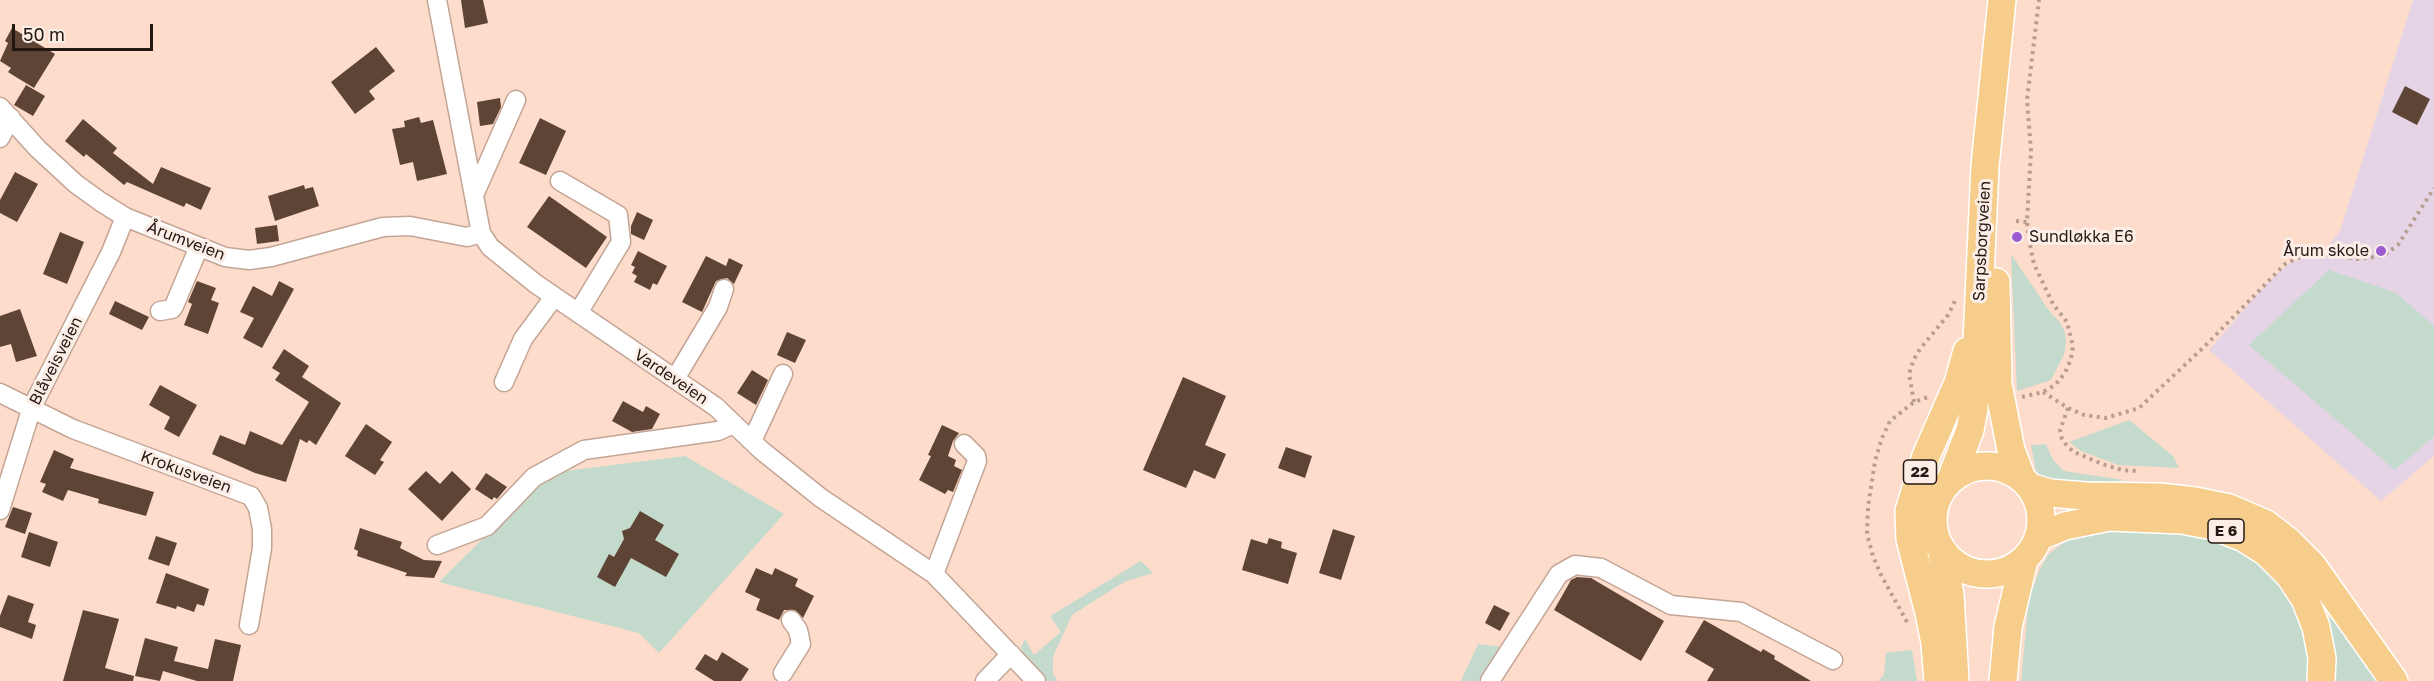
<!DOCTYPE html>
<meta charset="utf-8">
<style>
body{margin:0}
#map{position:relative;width:2434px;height:681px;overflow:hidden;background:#fddccc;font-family:"Golos Text",sans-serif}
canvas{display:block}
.scale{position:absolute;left:12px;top:24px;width:141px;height:27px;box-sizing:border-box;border:3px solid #231812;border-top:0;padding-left:8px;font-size:18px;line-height:21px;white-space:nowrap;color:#231812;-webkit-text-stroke:4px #fceee7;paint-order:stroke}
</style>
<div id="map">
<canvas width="2434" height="681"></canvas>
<div class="scale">50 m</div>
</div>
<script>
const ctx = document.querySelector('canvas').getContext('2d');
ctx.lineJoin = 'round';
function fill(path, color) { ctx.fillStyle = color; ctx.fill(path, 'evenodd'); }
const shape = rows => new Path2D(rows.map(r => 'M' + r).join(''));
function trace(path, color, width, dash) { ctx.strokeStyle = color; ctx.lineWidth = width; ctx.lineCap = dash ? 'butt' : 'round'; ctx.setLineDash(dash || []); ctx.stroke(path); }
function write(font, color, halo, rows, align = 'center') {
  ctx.font = font + ' "Golos Text",sans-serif'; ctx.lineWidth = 6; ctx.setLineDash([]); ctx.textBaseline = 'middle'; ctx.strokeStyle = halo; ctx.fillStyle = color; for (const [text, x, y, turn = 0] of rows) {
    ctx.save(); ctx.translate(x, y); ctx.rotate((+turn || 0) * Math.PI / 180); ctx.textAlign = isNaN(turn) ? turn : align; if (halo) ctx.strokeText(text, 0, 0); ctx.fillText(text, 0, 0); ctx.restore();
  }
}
const education = shape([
 [2413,0,2434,0,2434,456,2381,501,2209,350,2268,282,2290,263,2312,256,2327,255,2328,246,2340,231]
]);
const green = shape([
 [2011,254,2050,312,2059,321,2065,332,2066,342,2064,355,2051,380,2017,391],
 [2329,270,2396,293,2434,326,2434,436,2395,470,2249,345],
 [2129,420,2173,456,2179,468,2118,465,2081,451,2069,442],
 [2046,444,2053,460,2064,471,2124,480,2095,486,2058,487,2037,477,2031,445],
 [685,456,784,514,659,653,639,633,439,582,549,473],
 [2168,530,2197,533,2224,543,2247,555,2270,574,2286,593,2303,624,2311,661,2310,681,2021,681,2029,598,2040,569,2048,555,2068,539,2088,532],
 [1141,561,1153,573,1124,582,1072,615,1053,657,1053,674,1058,681,1044,681,1023,654,1021,647,1025,639,1034,655,1061,632,1050,616],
 [2333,618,2379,681,2331,681,2323,620],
 [1478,644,1504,647,1482,681,1461,681],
 [1912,650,1917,681,1878,681,1884,675,1886,653]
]);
const building = shape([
 [461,0,483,0,488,23,465,28],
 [12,28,55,54,34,88,11,74,8,72,11,68,0,61,8,43,5,41],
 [376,47,395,71,369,91,375,99,355,114,331,82],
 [26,85,45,96,33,116,14,105],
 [2405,86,2430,99,2417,125,2392,112],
 [500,98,501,107,493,124,480,126,477,102],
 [419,117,421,123,433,120,447,174,417,181,413,162,400,165,392,129,405,127,404,121],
 [540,118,566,131,546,175,519,163],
 [83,119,117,148,113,153,153,184,161,167,211,188,201,210,186,203,184,207,127,182,124,185,86,154,84,157,65,141],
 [15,172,38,184,17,222,0,213,0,200],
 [304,185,305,189,313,187,319,206,275,221,268,196],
 [549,196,607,237,586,268,527,227],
 [637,212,653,220,644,240,631,234,631,226],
 [277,225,279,241,257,244,255,228],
 [60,232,84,242,67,284,43,274],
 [638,251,667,266,657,285,653,283,650,290,634,282,637,276,632,273,635,267,631,265],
 [706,256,726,266,729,258,743,265,734,284,727,278,716,281,702,312,682,302],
 [197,281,216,288,211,300,219,303,208,334,184,325,192,304,188,302],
 [279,281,294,289,262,348,243,338,254,318,240,312,253,286,272,296],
 [115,301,149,317,142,330,109,314],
 [20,309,37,356,16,362,11,344,0,347,0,316],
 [787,332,806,340,795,363,777,355],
 [284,349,309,366,302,377,341,403,316,445,309,440,307,443,300,439,286,482,255,473,212,454,220,435,245,445,250,431,282,445,309,402,275,380,280,373,272,368],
 [752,370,768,380,756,405,737,393],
 [1183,377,1226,396,1205,445,1226,454,1215,479,1194,470,1186,488,1143,470],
 [160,385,197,405,179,437,164,429,170,417,149,405],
 [623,401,643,412,646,406,660,414,652,429,632,432,612,421],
 [366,424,392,442,380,460,384,462,375,475,345,456],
 [942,425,959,433,953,441,948,456,956,460,954,466,962,470,953,492,948,490,945,494,919,480,931,456,928,455],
 [1286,447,1312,456,1305,478,1278,468],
 [54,450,74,459,70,468,154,492,146,516,98,503,99,499,68,490,63,501,42,492,46,484,40,482],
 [426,471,440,484,452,471,471,489,442,521,408,489],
 [486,473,507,487,497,499,494,497,492,500,475,489],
 [13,507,32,513,25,534,5,527],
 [640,511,664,525,655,540,679,554,666,577,631,558,615,587,597,577,609,554,614,557,624,539,622,531,630,528],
 [360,528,402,542,400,548,424,560,442,561,434,578,405,576,407,573,357,556,358,551,354,549],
 [1333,529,1355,536,1341,580,1319,573],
 [29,532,58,542,50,567,21,557],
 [156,536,177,543,169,566,148,559],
 [1269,538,1282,542,1281,548,1297,553,1288,584,1242,570,1251,539,1267,544],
 [756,568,772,575,775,568,798,579,795,586,814,596,803,618,795,610,784,610,779,620,756,610,760,599,745,592],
 [166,573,209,589,204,606,197,604,194,612,177,606,176,609,156,603],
 [1577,577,1591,578,1664,621,1641,661,1554,610,1571,580],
 [8,595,34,604,28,622,36,625,32,639,0,627,0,616],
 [1494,605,1510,613,1500,631,1485,623],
 [83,610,119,619,105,668,134,676,133,681,63,681],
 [1704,620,1761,652,1763,649,1775,656,1774,659,1811,681,1707,681,1714,669,1685,652],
 [145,638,178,647,174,661,208,669,215,639,241,645,233,681,197,681,163,671,160,681,135,676],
 [722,652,749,669,741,681,714,681,695,669,705,654,717,661]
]);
const path = shape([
 [2016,221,2027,222],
 [2043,392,2068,408,2084,415,2106,418,2139,408,2205,346,2285,264,2307,254,2330,255,2357,259,2383,256,2398,245,2434,188],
 [2022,397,2043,392,2055,385,2065,373,2071,359,2073,346,2067,322,2053,304,2034,264,2029,240,2027,222,2031,151,2027,100,2039,0],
 [1914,402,1909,374,1914,359,1920,349,1948,315,1955,301],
 [2068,408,2060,430,2062,439,2067,446,2074,452,2105,465,2122,470,2138,471],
 [1907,622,1881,575,1873,556,1867,534,1868,507,1875,461,1882,438,1890,421,1914,402,1928,397]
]);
const minor = shape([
 [437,0,481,233,490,247,536,284,716,407,761,450,821,498,934,574,1036,681],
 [0,107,38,149,76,184,101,202,125,217,225,257,249,260,271,257,383,227,410,226,467,237,481,233],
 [0,138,11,118],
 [560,181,618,215,621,242,578,313],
 [474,195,516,100],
 [160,311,172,309,174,306,198,249],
 [675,379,718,307,724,289],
 [504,382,523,339,554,297],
 [0,393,73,429,251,496,258,508,262,529,262,548,249,625],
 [752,441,783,374],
 [0,510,32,407,111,252,125,217],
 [437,545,487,526,534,477,584,450,718,431,734,424],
 [934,574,977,461,976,456,964,444],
 [783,673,801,644,798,630,791,620],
 [985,681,1011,654],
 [1490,681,1559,574,1575,565,1601,568,1671,605,1741,612,1833,660]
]);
const highway = shape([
 [1996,282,1998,384,2011,450,2022,479],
 '1933 520a54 54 0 1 1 108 0a54 54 0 1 1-108 0Z',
 [1951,479,1970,430,1974,409,1985,166,2002,0],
 [2030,487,2050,493,2086,496,2159,497,2195,501,2229,508,2266,524,2288,541,2312,565,2394,681],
 [2038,537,2065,526,2109,517,2182,520,2213,526,2244,538,2266,552,2289,575,2305,599,2316,627,2322,658,2321,681],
 [1942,552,1950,595,1955,681],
 [1938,681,1935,643,1929,613,1910,539,1909,511,1926,456,1958,383,1967,351],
 [2003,681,2008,627,2024,560]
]);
const markers = [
 [2017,237,6,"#9c5bd1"],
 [2381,251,6,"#9c5bd1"]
];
const shields = [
 [1920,472,33],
 [2226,531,36]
];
const shieldNames = [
 ["22",1920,472],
 ["E 6",2226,531]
];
const poiNames = [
 ["Sundløkka E6",2029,237],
 ["Årum skole",2369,251,"right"]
];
const streetNames = [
 ["Årumveien",186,241,21],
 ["Sarpsborgveien",1982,241,-87],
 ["Blåveisveien",56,361,-63],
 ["Vardeveien",671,377,34],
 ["Krokusveien",186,472,20]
];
fill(education, '#e4d4e6');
fill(green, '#c3dacc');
fill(building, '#5e4435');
trace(minor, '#c4a595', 21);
trace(highway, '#fff', 30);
trace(path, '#b89e91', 4, [3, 4.5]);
trace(minor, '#fff', 18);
trace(highway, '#f6cd8a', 27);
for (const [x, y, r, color] of markers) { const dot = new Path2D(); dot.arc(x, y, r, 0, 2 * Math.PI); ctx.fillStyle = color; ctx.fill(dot); trace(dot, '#fceee7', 2); }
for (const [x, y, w] of shields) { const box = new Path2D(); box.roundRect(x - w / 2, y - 12, w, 24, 4.5); ctx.fillStyle = '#fceee7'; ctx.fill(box); trace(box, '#231812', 1.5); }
write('bold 15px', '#231812', null, shieldNames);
write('16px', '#231812', '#fceee7', poiNames, 'left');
write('16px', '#231812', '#fceee7', streetNames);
</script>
